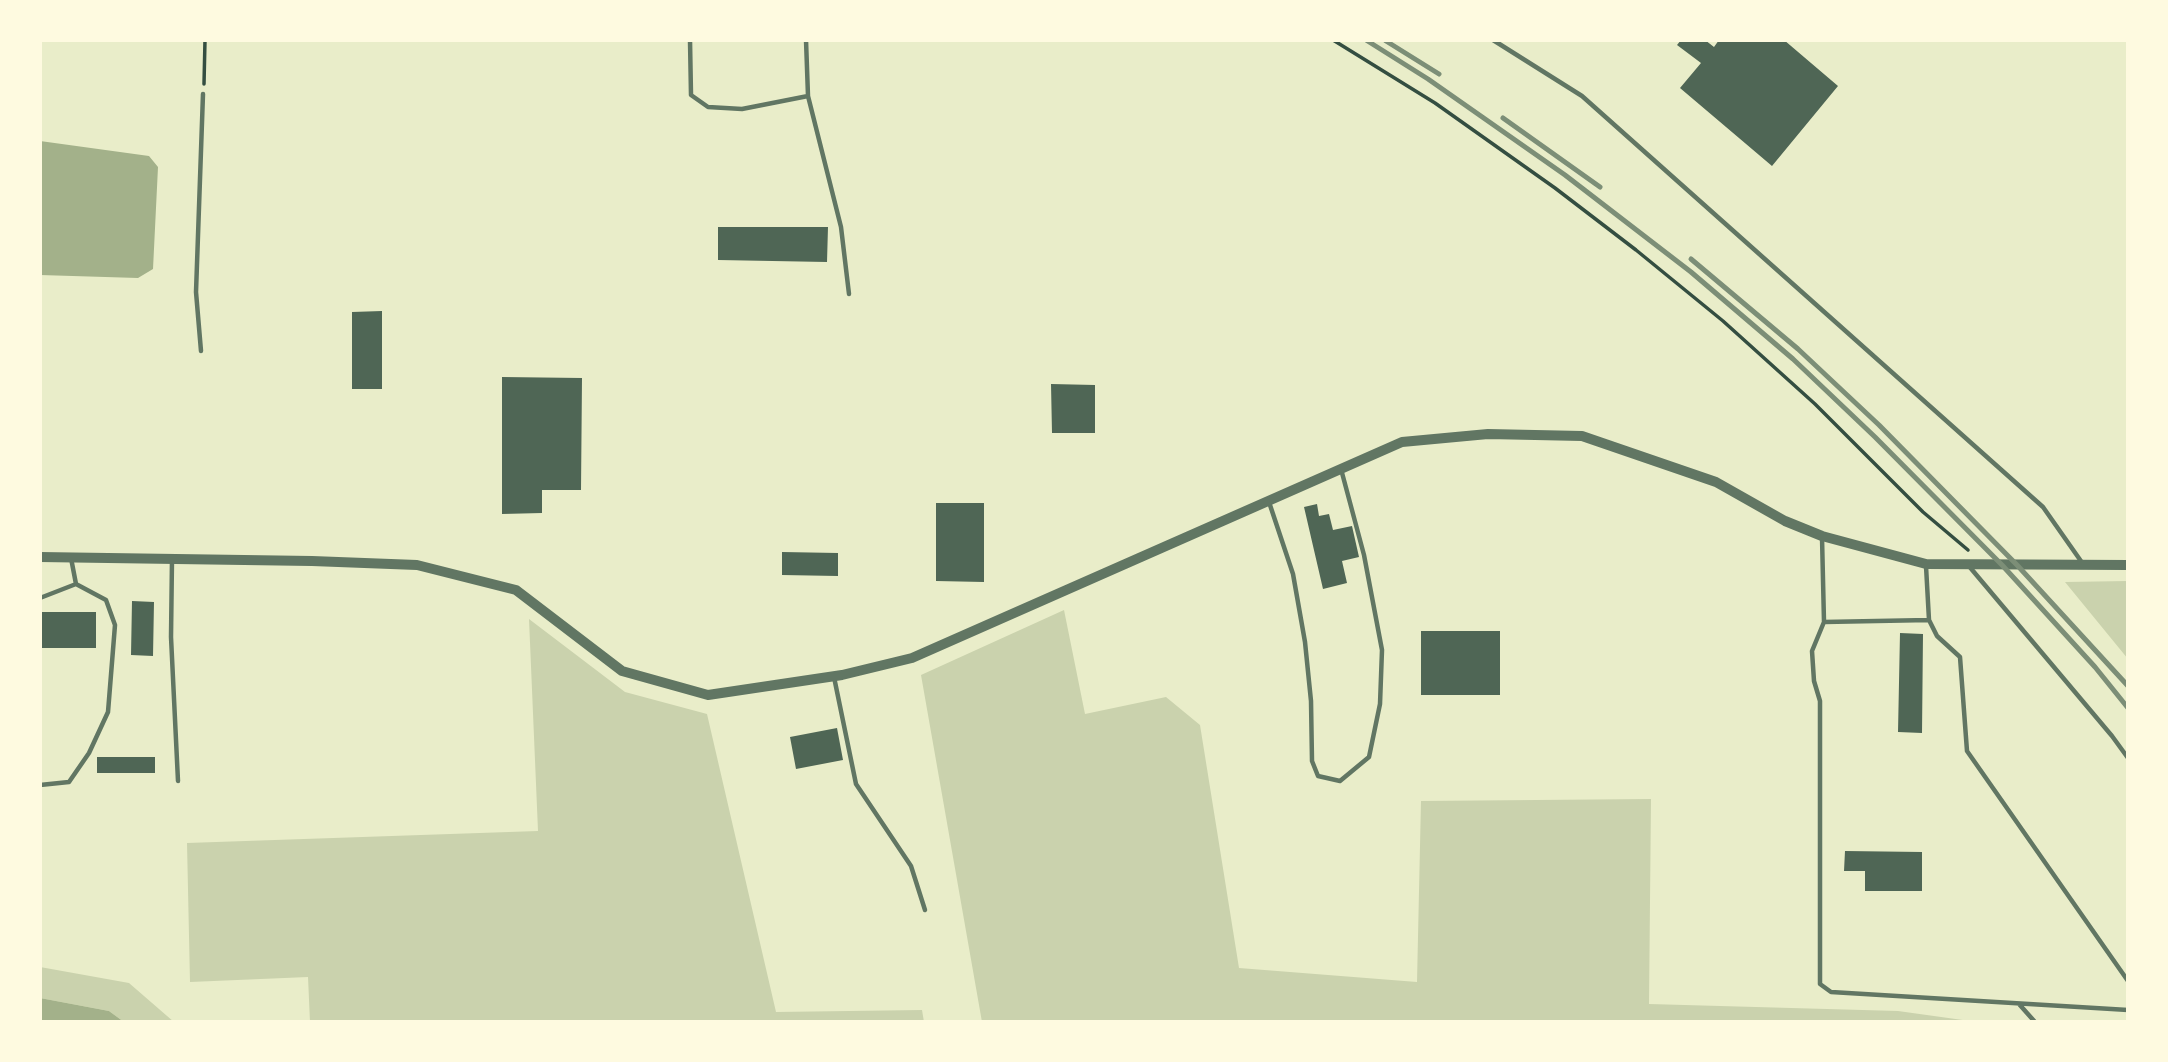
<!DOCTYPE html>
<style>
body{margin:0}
#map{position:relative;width:2168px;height:1062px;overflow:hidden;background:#e9edc9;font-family:"Playfair Display",serif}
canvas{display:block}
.frame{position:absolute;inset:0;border:42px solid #fefae0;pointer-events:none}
</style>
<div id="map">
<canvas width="2168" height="1062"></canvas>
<div class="frame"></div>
</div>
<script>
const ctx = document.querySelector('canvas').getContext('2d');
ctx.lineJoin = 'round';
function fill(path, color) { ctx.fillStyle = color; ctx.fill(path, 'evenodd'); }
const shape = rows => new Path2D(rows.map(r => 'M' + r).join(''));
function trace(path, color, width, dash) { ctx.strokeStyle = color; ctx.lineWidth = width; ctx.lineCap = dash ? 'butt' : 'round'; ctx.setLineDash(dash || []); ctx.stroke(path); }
const green = shape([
 [2128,581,2128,659,2065,582],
 [1064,610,1085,714,1166,697,1200,725,1239,968,1417,982,1421,801,1651,799,1649,1004,1898,1011,1977,1022,982,1022,921,675],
 [529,619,625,692,707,714,776,1012,922,1010,924,1022,310,1022,308,977,190,982,187,843,538,831],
 [40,967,129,983,174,1022,124,1022,109,1011,40,998]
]);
const water = shape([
 [40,141,149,156,158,167,153,269,138,278,40,275],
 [40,998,109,1011,124,1022,40,1022]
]);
const building = shape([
 [1681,40,1705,40,1714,47,1719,40,1784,40,1838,86,1772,166,1680,88,1701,63,1677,45],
 [718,227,828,227,827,262,718,260],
 [382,311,382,389,352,389,352,312],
 [502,377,582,378,581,490,542,490,542,513,502,514],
 [1051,384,1095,385,1095,433,1052,433],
 [936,503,984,503,984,582,936,581],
 [1317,504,1319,516,1329,514,1333,530,1352,526,1359,557,1342,561,1347,583,1323,589,1304,507],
 [782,552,838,553,838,576,782,575],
 [132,601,154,602,153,656,131,655],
 [40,612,96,612,96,648,40,648],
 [1421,631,1500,631,1500,695,1421,695],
 [1900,633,1923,634,1922,733,1898,732],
 [837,728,843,760,796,769,790,737],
 [97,757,155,757,155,773,97,773],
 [1845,851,1922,852,1922,891,1865,891,1865,871,1844,871]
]);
const path = shape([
 [1333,40,1435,103,1555,188,1636,250,1723,321,1815,404,1923,512,1968,550],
 [204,84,205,40]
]);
const service = shape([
 [690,40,691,95,708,107,742,109,808,96],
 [806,40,808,96,841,227,849,294],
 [1493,40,1582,96,2043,507,2083,564],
 [201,351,196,292,203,94],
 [1269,502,1293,574,1305,642,1311,701,1312,761,1318,776,1340,781,1369,757,1380,704,1382,650,1364,555,1341,469],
 [1822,537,1824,622,1929,620,1926,566],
 [71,558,76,584],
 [172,559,171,637,178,781],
 [1968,565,2112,736,2128,758],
 [40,598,76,584,106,600,115,625,108,712,89,753,69,782,40,785],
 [1929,620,1937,636,1960,657,1967,751,2128,981],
 [1824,622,1812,651,1814,681,1820,701,1820,984,1831,992,2128,1010],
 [834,677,856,784,911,866,925,910],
 [2019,1004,2035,1022]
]);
const tertiary = shape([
 [40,557,312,561,417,565,516,590,622,671,708,695,842,675,912,658,1402,442,1488,434,1582,436,1716,482,1785,521,1822,536,1926,564,2128,565]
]);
const rail = shape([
 [1366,40,1428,79,1565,175,1691,272,1793,359,1875,437,2002,565,2095,667,2128,708],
 [1386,41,1439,74],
 [1503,118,1600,187],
 [1691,259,1798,349,1879,425,2017,565,2128,686]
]);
fill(green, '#cad2ad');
fill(water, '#a3b18a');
fill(building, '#4f6655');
trace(path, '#344e41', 3.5);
trace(service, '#617663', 4.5);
trace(tertiary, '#617663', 10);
trace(rail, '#7c8e77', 5);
</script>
